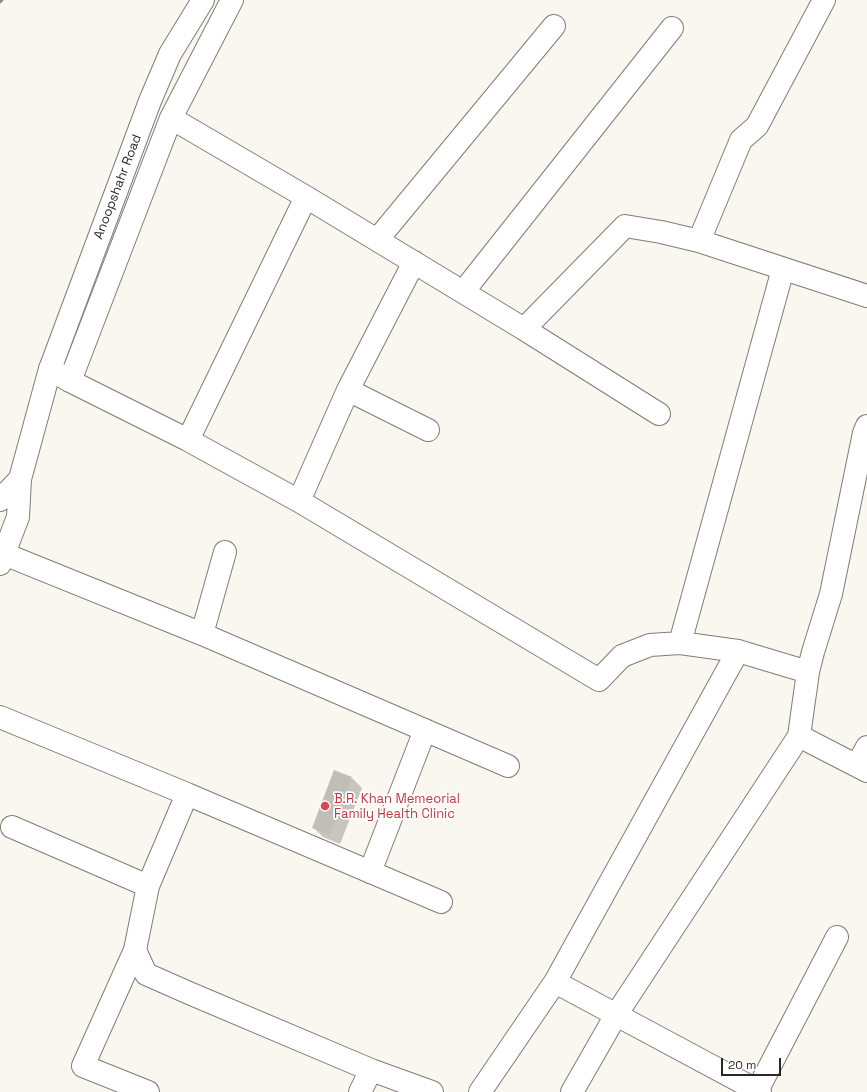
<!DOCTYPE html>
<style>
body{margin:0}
#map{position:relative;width:867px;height:1092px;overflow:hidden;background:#faf7f0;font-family:"Space Grotesk",sans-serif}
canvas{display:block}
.scale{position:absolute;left:721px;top:1058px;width:60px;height:18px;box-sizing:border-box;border:2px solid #292825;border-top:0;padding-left:5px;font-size:12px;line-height:14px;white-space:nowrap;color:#292825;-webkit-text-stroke:3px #fff;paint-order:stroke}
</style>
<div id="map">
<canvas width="867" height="1092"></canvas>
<div class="scale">20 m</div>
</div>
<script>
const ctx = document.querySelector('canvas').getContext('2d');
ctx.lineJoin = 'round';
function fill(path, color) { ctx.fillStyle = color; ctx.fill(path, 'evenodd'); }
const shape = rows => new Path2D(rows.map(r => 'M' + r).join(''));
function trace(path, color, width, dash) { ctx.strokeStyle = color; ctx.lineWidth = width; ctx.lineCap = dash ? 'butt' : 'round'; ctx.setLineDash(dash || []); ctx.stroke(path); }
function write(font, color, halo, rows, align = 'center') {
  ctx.font = font + ' "Space Grotesk",sans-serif'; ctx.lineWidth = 3.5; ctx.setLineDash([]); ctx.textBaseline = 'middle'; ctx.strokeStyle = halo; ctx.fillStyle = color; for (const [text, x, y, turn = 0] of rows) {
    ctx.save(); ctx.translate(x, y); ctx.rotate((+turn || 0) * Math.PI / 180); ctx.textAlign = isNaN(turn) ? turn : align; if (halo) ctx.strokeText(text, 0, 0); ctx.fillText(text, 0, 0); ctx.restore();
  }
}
const shadow = shape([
 [352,778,362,788,340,844,323,837,313,827]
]);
const building = shape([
 [334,770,352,777,330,835,312,828]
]);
const minor = shape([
 [171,118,306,197,524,329,625,226,661,232,699,241,867,296],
 [377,240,554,26],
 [699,241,741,140,757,126,824,0],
 [463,292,672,28],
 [524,329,659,414],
 [50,369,70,381,188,440,299,501,599,680,622,656,650,645,680,643,738,651],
 [70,381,171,118,232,0],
 [348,390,428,430],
 [188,440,306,197],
 [299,501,348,390,414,262],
 [4,554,202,634,508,766],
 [202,634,225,552],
 [680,643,783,269],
 [0,717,187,794,148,886,135,950,146,974,189,993,371,1070],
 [799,736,808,672,813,652,831,594,864,433,867,426],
 [857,765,867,747],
 [187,794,441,902],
 [12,827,148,886],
 [370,872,425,730],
 [135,950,83,1066,148,1092],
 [555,982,738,651,808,672],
 [757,1091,837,937],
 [360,1092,371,1070,432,1092],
 [480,1092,555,982,760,1092],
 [572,1092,616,1015,799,736,867,771]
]);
const secondary = shape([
 [0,500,20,479],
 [0,564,18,517,20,479,50,369,150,101,170,54,203,0]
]);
const rail = shape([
 [0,2,2,0]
]);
const markers = [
 [325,806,5,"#e0444e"]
];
const streetNames = [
 ["Anoopshahr Road",118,187,-69]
];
const healthNames = [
 ["B.R. Khan Memeorial",334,799],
 ["Family Health Clinic",334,814]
];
fill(shadow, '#0003');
fill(building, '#c1bdb7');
trace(minor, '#807d77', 24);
trace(secondary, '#807d77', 24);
trace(minor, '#fff', 22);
trace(secondary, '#fff', 22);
trace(rail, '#8f8d88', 3);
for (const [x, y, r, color] of markers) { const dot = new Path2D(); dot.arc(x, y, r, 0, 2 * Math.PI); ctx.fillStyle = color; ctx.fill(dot); trace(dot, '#fff', 1.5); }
write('13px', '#292825', '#fff', streetNames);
write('13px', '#be3a42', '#fff', healthNames, 'left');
</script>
